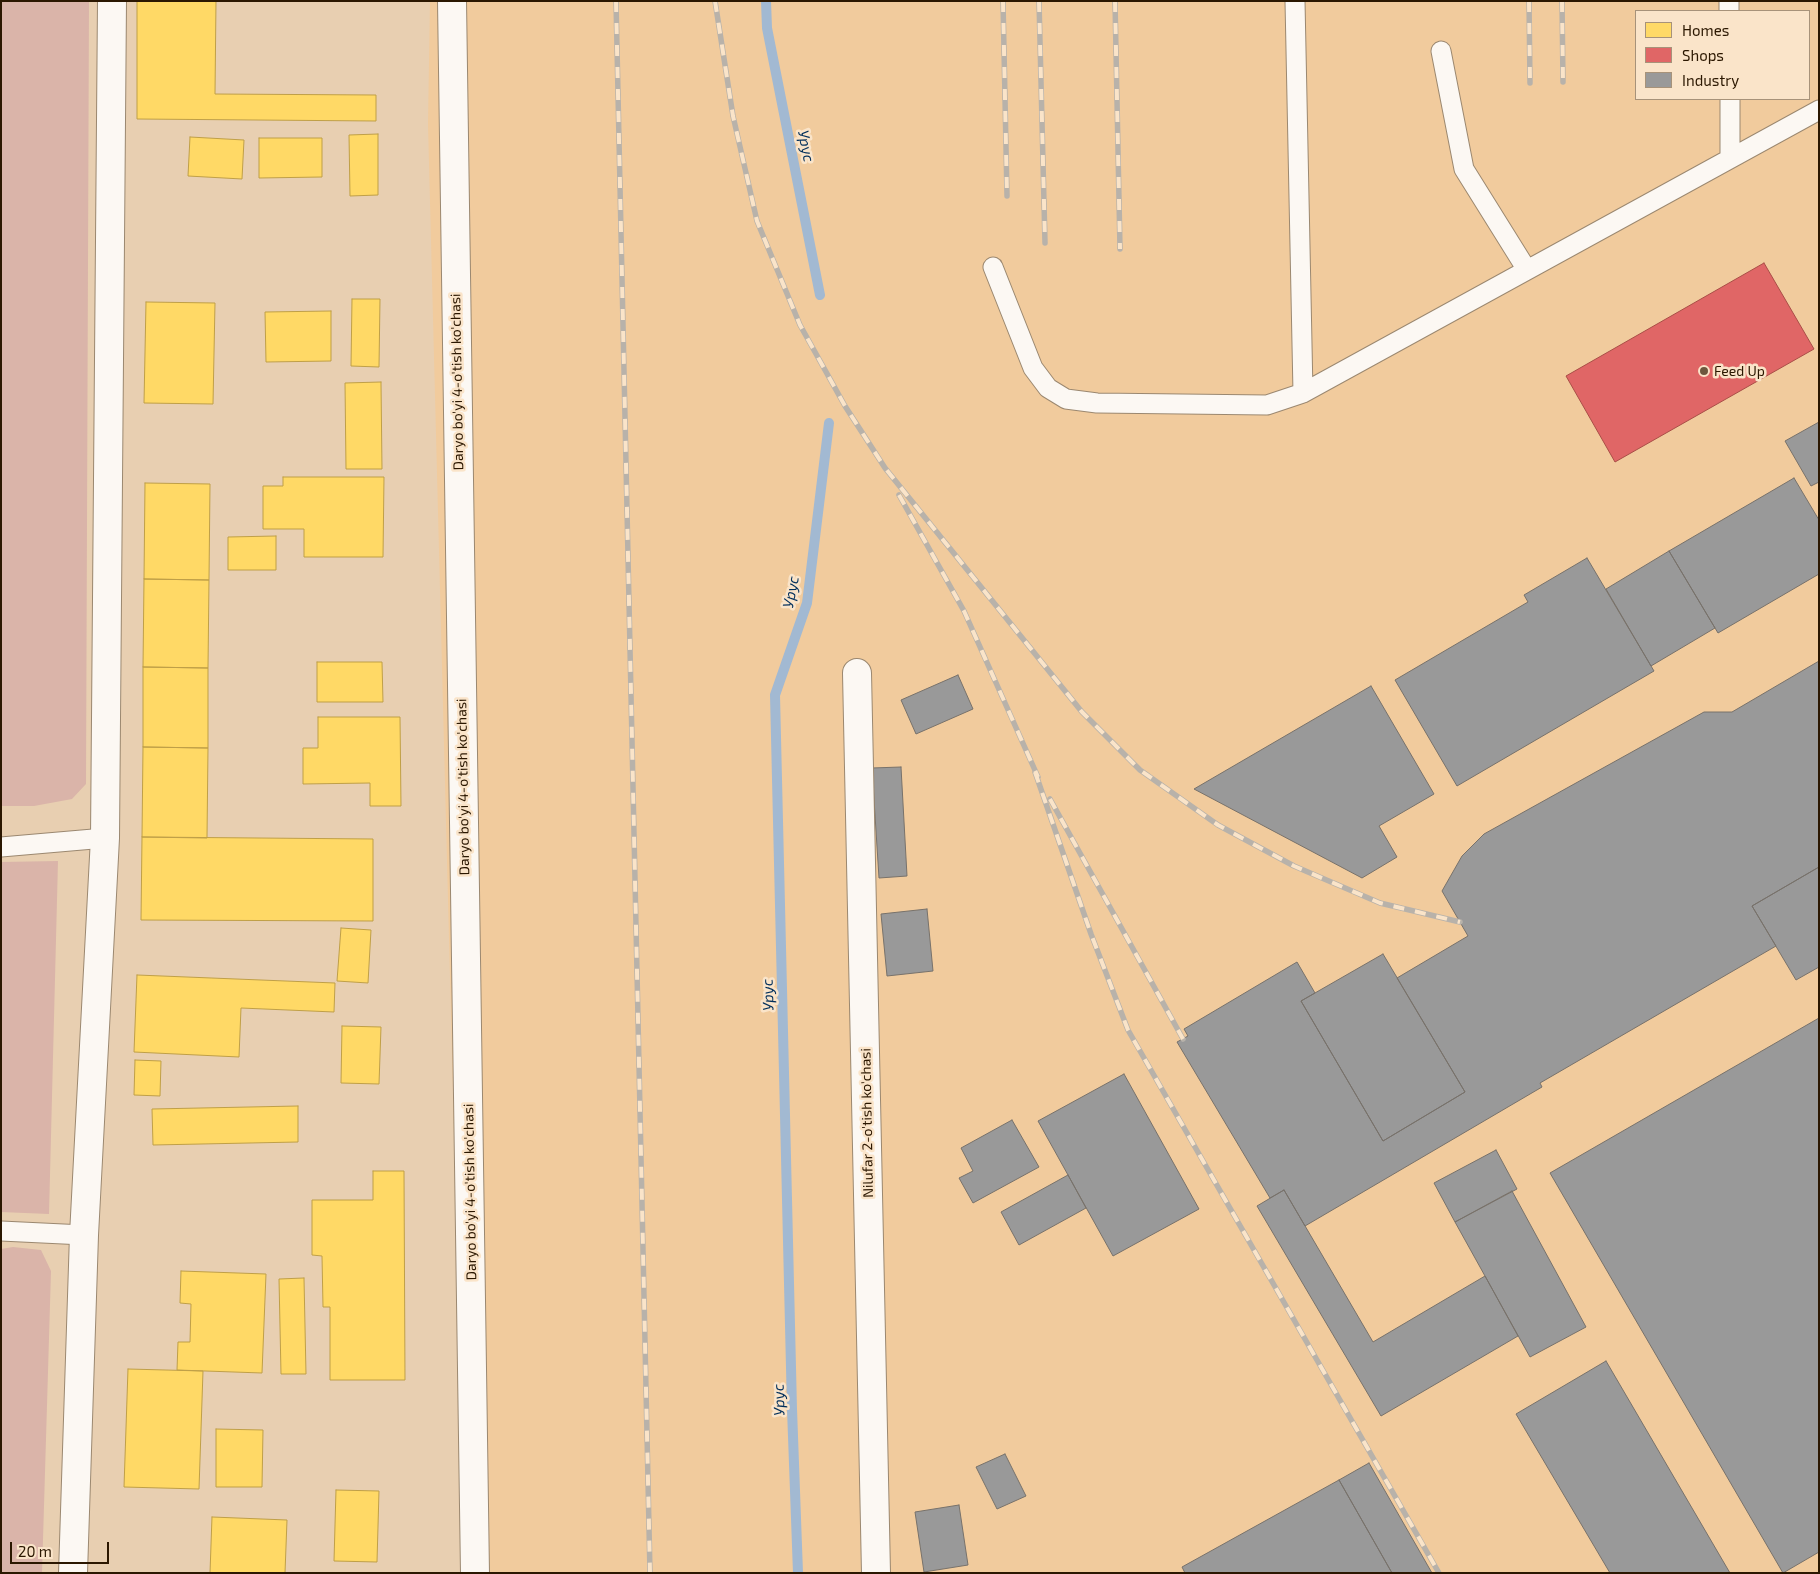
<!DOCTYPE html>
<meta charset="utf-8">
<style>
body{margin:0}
#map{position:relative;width:1820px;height:1574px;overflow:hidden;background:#e8cfb1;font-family:"Exo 2",sans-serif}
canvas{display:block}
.frame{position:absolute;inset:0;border:2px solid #2b1700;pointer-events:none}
.legend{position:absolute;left:1635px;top:10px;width:175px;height:90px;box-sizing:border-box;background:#fae4c9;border:1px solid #a79279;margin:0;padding:6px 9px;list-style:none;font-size:15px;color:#2b1700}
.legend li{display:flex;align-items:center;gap:10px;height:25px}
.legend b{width:25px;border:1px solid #a79279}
.scale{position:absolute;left:10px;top:1542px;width:99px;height:22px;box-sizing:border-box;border:2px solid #2b1700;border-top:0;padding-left:6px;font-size:15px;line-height:18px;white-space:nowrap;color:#2b1700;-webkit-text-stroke:4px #fae4c9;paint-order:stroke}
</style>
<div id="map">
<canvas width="1820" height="1574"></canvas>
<div class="frame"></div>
<ul class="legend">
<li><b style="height:14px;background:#ffd966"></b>Homes</li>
<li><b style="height:14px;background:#e06666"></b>Shops</li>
<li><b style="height:14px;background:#999"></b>Industry</li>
</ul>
<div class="scale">20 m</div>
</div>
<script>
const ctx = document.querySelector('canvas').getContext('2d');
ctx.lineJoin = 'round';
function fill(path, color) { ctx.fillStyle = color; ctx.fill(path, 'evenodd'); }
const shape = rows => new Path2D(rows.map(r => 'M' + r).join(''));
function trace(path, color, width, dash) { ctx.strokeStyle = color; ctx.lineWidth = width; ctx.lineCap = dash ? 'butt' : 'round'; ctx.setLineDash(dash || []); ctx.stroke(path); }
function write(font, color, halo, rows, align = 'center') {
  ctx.font = font + ' "Exo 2",sans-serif'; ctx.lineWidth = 5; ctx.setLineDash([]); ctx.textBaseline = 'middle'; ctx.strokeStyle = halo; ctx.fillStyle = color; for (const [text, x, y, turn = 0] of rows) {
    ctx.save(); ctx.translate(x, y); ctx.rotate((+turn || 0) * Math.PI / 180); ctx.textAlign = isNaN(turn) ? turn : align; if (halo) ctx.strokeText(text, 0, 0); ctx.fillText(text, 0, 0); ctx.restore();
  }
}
const built = shape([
 [430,1,1819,1,1819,1573,461,1573,457,1248,428,124],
 [1636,11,1809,11,1809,99,1636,99]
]);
const green = shape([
 [1,1,89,1,86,784,72,799,34,806,1,806],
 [58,861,49,1214,1,1212,1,862],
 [13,1247,41,1250,51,1271,42,1573,2,1573,1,1249]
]);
const homes = shape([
 [137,1,216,1,215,94,376,95,376,121,137,119,137,1],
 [378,134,378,195,350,196,349,135,378,134],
 [190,137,244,140,242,179,188,176,190,137],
 [259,138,322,138,322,177,259,178,259,138],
 [352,299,380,299,379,367,351,366,352,299],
 [146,302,215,303,213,404,144,403,146,302],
 [331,311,331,361,266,362,265,312,331,311],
 [381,382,382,469,346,469,345,383,381,382],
 [283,477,384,477,383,557,304,557,304,529,263,529,263,486,283,486,283,477],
 [145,483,210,484,209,580,144,579,145,483],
 [276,536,276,570,228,570,228,537,276,536],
 [144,579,209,580,208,668,143,667,144,579],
 [317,662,382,662,383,702,317,702,317,662],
 [143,667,208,668,208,748,143,747,143,667],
 [318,717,400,717,401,806,370,806,370,783,303,784,303,748,318,748,318,717],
 [143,747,208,748,207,838,142,837,143,747],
 [142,837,373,839,373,921,141,920,142,837],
 [341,928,371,930,368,983,337,981,341,928],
 [137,975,335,983,334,1012,241,1008,239,1057,134,1052,137,975],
 [342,1026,381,1027,379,1084,341,1083,342,1026],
 [135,1060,161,1061,160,1096,134,1095,135,1060],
 [298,1106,298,1142,153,1145,152,1109,298,1106],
 [373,1171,404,1171,405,1380,330,1380,330,1307,323,1307,322,1256,312,1255,312,1200,373,1200,373,1171],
 [181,1271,266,1274,262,1373,177,1370,178,1342,190,1342,191,1304,180,1303,181,1271],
 [304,1278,306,1374,281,1374,279,1279,304,1278],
 [128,1369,203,1371,199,1489,124,1487,128,1369],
 [216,1429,263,1430,262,1487,216,1487,216,1429],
 [336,1490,379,1491,377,1562,334,1561,336,1490],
 [212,1517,287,1520,285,1573,210,1573,212,1517]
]);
const shops = shape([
 [1764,263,1814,349,1615,462,1566,376,1764,263]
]);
const industry = shape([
 [1819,422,1819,482,1811,486,1785,441,1819,422],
 [1794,478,1819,520,1819,574,1718,633,1669,551,1794,478],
 [1669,551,1715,628,1651,666,1606,589,1669,551],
 [1587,558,1654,671,1457,786,1395,680,1528,602,1524,595,1587,558],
 [1819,661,1819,867,1752,906,1776,946,1540,1083,1542,1087,1305,1226,1284,1190,1270,1198,1177,1042,1188,1036,1184,1029,1297,962,1315,993,1301,1001,1383,1141,1465,1092,1397,978,1468,936,1442,891,1462,856,1484,834,1704,712,1732,712,1819,661],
 [958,675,973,709,916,734,901,700,958,675],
 [1371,686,1434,794,1379,826,1397,857,1362,878,1194,789,1371,686],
 [901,767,907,876,879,878,872,768,901,767],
 [1819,867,1819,967,1796,980,1752,906,1819,867],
 [927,909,933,971,887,976,881,914,927,909],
 [1383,954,1465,1092,1383,1141,1301,1001,1383,954],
 [1819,1018,1819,1552,1783,1573,1550,1173,1819,1018],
 [1124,1074,1199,1209,1113,1256,1038,1121,1124,1074],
 [1012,1120,1039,1167,973,1203,959,1178,973,1171,961,1148,1012,1120],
 [1496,1150,1517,1189,1455,1222,1434,1183,1496,1150],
 [1068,1175,1086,1208,1019,1245,1001,1212,1068,1175],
 [1284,1190,1373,1342,1485,1276,1518,1336,1381,1416,1257,1206,1284,1190],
 [1512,1191,1586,1327,1530,1357,1455,1222,1512,1191],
 [1606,1361,1730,1573,1610,1573,1516,1414,1606,1361],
 [1005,1454,1026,1496,997,1509,976,1467,1005,1454],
 [1369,1463,1432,1573,1392,1573,1339,1480,1369,1463],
 [1339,1480,1392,1573,1185,1573,1182,1567,1339,1480],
 [959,1505,968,1565,924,1572,915,1512,959,1505]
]);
const stream = shape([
 [766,1,767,28,820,295],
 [798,1573,792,1409,775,695,807,603,829,423]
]);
const lane = shape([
 [1295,1,1303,393],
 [1729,1,1729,11],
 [1441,51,1464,169,1527,270],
 [1730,99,1730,158],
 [993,267,1033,368,1048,388,1066,399,1097,403,1267,405,1303,393,1819,110],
 [1,847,105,838],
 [1,1231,84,1235]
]);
const street = shape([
 [452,1,475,1573],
 [857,673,876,1573],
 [73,1573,84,1235,105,838,112,1]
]);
const rail = shape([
 [616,1,650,1573],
 [715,1,733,116,757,221,800,325,845,406,885,468,1082,712,1140,770,1218,825,1294,866,1380,903,1460,922],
 [1003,1,1007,196],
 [1039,1,1045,243],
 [1115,1,1120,249],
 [1529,1,1530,83],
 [1562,1,1563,82],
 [899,495,964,611,1038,777],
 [1035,772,1091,934,1128,1030,1439,1573],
 [1050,799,1183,1039]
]);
const markers = [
 [1704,371,5,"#6d573e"]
];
const poiNames = [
 ["Feed Up",1714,371]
];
const streetNames = [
 ["Daryo bo'yi 4-o'tish ko'chasi",457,382,-91],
 ["Daryo bo'yi 4-o'tish ko'chasi",463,787,-91],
 ["Nilufar 2-o'tish ko'chasi",867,1123,-91],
 ["Daryo bo'yi 4-o'tish ko'chasi",470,1192,-91]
];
const waterNames = [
 ["Урус",806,146,79],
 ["Урус",791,592,-79],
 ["Урус",768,995,-92],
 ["Урус",779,1400,-92]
];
fill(built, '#f1cb9d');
fill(green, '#dab4a9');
fill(homes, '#ffd966');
trace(homes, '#bf9f47', 1);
fill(shops, '#e06666');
trace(shops, '#aa4e47', 1);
fill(industry, '#999');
trace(industry, '#78726b', 1);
trace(stream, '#a2b9d2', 10);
trace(lane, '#9b8870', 21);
trace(street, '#9b8870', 30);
trace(lane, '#fcf8f3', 19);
trace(street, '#fcf8f3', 28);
trace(rail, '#b8b2aa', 5.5);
trace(rail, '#fae4c9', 4, [11]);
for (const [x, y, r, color] of markers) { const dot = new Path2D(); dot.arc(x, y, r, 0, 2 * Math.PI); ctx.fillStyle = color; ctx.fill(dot); trace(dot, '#fae4c9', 2); }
write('14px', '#2b1700', '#fae4c9', poiNames, 'left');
write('14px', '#2b1700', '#fae4c9', streetNames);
write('italic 15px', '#002e5a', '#fae4c9', waterNames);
</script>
